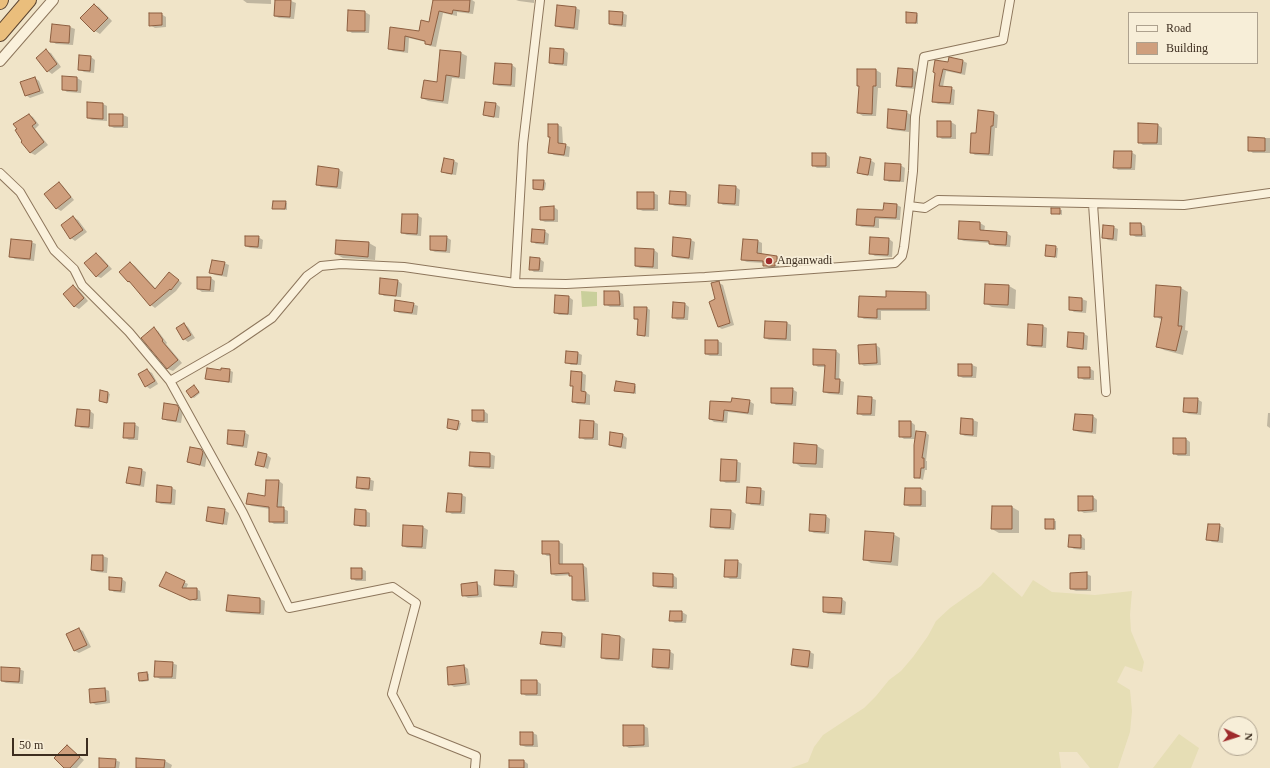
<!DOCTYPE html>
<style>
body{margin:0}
#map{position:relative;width:1270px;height:768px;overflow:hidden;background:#f0e4c8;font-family:"Times New Roman",serif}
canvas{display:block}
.legend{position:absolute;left:1128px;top:12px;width:130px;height:52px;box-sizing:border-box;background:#f7eed8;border:1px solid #ada18e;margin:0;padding:5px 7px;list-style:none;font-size:12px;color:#3d2e20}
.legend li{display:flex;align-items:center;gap:8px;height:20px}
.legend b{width:20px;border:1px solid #ada18e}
.north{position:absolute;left:1218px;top:716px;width:40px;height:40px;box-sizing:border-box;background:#f7eed8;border:1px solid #ada18e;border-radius:50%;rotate:94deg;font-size:11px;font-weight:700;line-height:16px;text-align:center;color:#3d2e20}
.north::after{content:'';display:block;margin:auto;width:14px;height:18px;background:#9e2a2b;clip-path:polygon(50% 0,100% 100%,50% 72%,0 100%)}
.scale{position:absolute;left:12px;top:738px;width:76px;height:18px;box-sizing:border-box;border:2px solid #3d2e20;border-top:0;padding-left:5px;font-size:12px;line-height:14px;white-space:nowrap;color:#3d2e20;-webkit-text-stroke:3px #f7eed8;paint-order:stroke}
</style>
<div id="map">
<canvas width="1270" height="768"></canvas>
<ul class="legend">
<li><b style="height:5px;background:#faf1dc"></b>Road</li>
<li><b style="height:11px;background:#cf9f7d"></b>Building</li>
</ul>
<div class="north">N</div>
<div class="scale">50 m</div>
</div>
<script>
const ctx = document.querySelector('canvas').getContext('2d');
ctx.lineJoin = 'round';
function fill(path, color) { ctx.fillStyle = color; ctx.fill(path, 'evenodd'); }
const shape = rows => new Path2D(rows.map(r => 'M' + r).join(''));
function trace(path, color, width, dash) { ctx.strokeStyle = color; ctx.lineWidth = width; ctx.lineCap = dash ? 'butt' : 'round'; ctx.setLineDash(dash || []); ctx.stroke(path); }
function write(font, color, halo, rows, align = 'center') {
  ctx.font = font + ' "Times New Roman",serif'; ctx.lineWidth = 3.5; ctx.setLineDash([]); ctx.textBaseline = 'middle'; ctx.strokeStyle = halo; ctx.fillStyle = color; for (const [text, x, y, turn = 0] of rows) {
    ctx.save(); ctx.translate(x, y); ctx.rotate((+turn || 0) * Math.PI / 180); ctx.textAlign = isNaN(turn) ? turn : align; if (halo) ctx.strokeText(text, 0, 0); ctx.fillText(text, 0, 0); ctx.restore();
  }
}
const farmland = shape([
 [993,572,1022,597,1033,580,1052,592,1095,595,1132,591,1130,615,1131,631,1144,662,1142,672,1125,666,1117,682,1130,690,1132,711,1130,732,1118,768,1090,768,1077,752,1059,752,1061,768,791,768,808,762,814,747,823,735,864,708,876,696,889,680,901,671,913,657,928,636,936,621,950,608,981,586],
 [1179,734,1199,748,1191,768,1153,768]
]);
const green = shape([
 [581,291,597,292,597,306,582,307]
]);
const shadow = shape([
 [243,0,271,0,271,4,247,3],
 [276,0,291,1,296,3,294,19,279,18,275,16],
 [434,0,472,0,475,2,473,14,457,12,457,16,443,13,436,47,430,46,426,44,426,42,409,38,408,53,393,51,389,49,391,29,420,32,430,23],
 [516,0,534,0,534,3,519,1],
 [94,5,99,7,112,21,100,34,95,31,81,18],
 [576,8,580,10,578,30,561,28,556,26],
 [349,12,365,12,370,15,369,33,352,33,348,30],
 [622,13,627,15,626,27,614,26,610,24],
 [161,14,166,17,166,27,155,28,150,25],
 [917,14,918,15,918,24,907,22],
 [53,25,70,27,75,29,73,45,56,44,52,41],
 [564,50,568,53,567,66,555,65,550,62],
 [46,51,51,53,61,67,52,74,48,71],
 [461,53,467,56,465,79,452,78,448,104,428,101,422,98,438,83],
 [91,57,95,60,94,73,84,72,79,69],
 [950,58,963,61,967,63,965,75,946,71,943,87,951,88,955,90,954,105,938,104,934,102,936,73,948,64],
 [512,65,516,68,515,87,499,86,494,84],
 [899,69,913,70,918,73,916,89,902,88,898,86],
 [858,70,876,70,881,73,881,88,878,88,876,116,863,116,858,113,860,87,858,86],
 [63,77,77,78,82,81,81,93,67,92,63,89],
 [35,78,39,81,44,93,30,98,26,95],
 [88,103,103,104,107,106,107,121,92,120,88,118],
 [486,103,496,104,500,107,499,118,489,117,484,114],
 [906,112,911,115,909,132,892,130,888,127],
 [994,113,998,115,997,128,995,128,993,156,975,155,971,152],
 [29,115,33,117,39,125,35,129,48,145,35,155,31,153,22,142],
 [110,115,123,115,128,117,128,128,114,128,110,126],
 [938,122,951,122,956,125,956,139,942,139,938,136],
 [558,125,562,127,563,144,570,147,569,157,554,155,549,152,551,138,549,137],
 [1158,125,1162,128,1162,145,1143,145,1139,142],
 [1249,138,1270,138,1270,153,1253,153,1249,150],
 [1131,152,1136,155,1135,170,1118,170,1114,167],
 [826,154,830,157,830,168,817,168,813,165],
 [870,160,875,163,873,176,863,175,858,172],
 [454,161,458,163,456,175,447,174,442,171],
 [900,165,905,168,904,182,889,182,885,179],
 [339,170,343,172,341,189,321,187,317,184],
 [544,181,546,183,545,190,534,189],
 [59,183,63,186,74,200,61,211,56,208],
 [736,187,740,190,739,206,723,205,719,202],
 [671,192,686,193,691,195,690,207,675,206,670,204],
 [653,193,658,195,658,211,643,211,638,209],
 [285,202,287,203,287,210,273,208],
 [897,205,901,207,900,220,879,219,879,228,862,227,857,225],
 [554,207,558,210,558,222,545,222,541,220],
 [1052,209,1062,210,1062,215,1052,213],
 [417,215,422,218,421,236,407,235,402,233],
 [73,217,78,220,87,232,75,241,71,238],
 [960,222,980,223,985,226,984,232,1006,233,1011,236,1010,247,995,246,990,243,964,241,959,239],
 [1141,224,1145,226,1146,237,1136,237,1131,234],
 [1113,227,1118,229,1117,241,1108,240,1103,237],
 [544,231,549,234,548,245,536,244,532,241],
 [258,237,263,240,262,249,250,248,246,246],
 [446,237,451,240,450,253,435,252,431,250],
 [889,239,893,242,892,257,875,256,870,253],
 [691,240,695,242,693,260,677,258,673,256],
 [337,241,369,243,376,247,375,260,343,258,336,254],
 [758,241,762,243,762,255,777,257,781,260,781,264,779,264,779,268,769,268,764,265,764,263,747,262,742,260],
 [31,242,36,244,34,261,15,259,10,256],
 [1047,246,1058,248,1057,258,1046,255],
 [654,250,658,253,658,269,640,268,636,266],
 [97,254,101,257,112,269,101,278,96,276],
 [540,259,544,262,543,272,534,272,530,269],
 [131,263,135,266,156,289,173,276,182,283,176,291,155,308,151,305,133,284,128,282],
 [224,263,229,265,227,277,215,275,211,273],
 [211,278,215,281,214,292,202,292,198,289],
 [398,281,402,284,401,297,384,296,380,293],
 [719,283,723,285,734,325,722,329,718,327,717,300],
 [73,286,78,289,88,301,79,309,74,306],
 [1009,286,1016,290,1015,309,992,307,985,303],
 [1157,286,1181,288,1188,292,1185,330,1188,331,1183,355,1164,350,1157,346,1162,320,1155,316],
 [619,292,623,294,624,307,610,307,605,304],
 [926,293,930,295,930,311,881,311,881,320,864,319,859,316,887,298],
 [569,297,573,300,572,315,559,315,555,312],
 [1070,298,1082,299,1087,301,1086,313,1074,312,1070,309],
 [413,304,418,306,417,315,399,313,395,310],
 [685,304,689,307,688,320,677,320,673,317],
 [647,308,650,310,649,337,641,336,638,334,639,321,635,319],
 [787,323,791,325,791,341,769,340,765,338],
 [184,324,188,327,195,338,188,342,184,339],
 [1043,326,1047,328,1046,348,1032,347,1028,345],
 [154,329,158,331,167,343,166,344,182,363,173,371,168,369,143,338],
 [1069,333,1084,334,1088,336,1087,350,1073,349,1068,347],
 [718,341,722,343,722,356,710,356,706,354],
 [876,345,880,348,881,365,864,366,860,363],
 [836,351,840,354,839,380,844,382,843,395,829,394,824,392,826,367,818,367,814,364],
 [578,353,582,355,581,365,571,365,566,362],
 [959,365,972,365,977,367,976,378,963,378,959,376],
 [1089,368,1094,371,1094,380,1084,380,1079,377],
 [147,370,152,373,158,384,150,389,146,386],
 [229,370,233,372,232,383,209,380,206,378,222,371],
 [572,372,582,373,586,375,585,392,590,395,590,405,577,404,573,401,574,387,571,385],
 [634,385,636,386,636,394,615,391],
 [194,386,200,393,194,398,192,397],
 [792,389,797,392,796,406,776,405,772,402],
 [108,393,110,394,108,403,100,401],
 [871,398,876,400,875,416,863,416,858,413],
 [1197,399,1202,402,1201,415,1189,414,1184,412],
 [749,401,754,404,753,415,728,412,727,423,714,422,710,419,732,403],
 [177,406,183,411,181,423,167,421,163,418],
 [90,411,94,414,93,429,81,428,76,425],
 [484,411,488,414,488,423,477,423,473,421],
 [1268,413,1270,413,1270,428,1267,426],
 [1076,415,1093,416,1097,419,1096,434,1079,432,1074,430],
 [962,419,973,420,978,422,977,437,965,436,961,434],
 [449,420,461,423,459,430,448,428],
 [594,422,598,424,598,440,585,440,580,437],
 [911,422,915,425,915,432,926,433,929,435,926,461,927,461,927,470,925,470,923,480,915,477,916,439,904,439,900,436],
 [134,424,139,427,138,440,129,440,124,437],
 [244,432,249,435,247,448,232,446,228,443],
 [611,433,623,435,627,438,626,449,614,447,610,445],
 [1186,439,1190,442,1190,456,1178,456,1174,453],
 [795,444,817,446,824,450,823,468,801,467,794,462],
 [201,450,207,455,205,467,193,464,188,462],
 [471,453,490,454,495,456,494,469,475,468,470,466],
 [267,455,271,458,268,469,256,464],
 [736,461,741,463,740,483,726,483,721,480],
 [142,470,146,472,144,487,132,485,127,483],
 [369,479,374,481,373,491,362,490,357,488],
 [279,481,283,484,282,508,288,511,288,524,274,524,270,521,270,509,252,506,247,504,266,497],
 [158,487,172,488,176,490,175,505,161,504,157,502],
 [760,489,765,491,764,506,751,505,747,502],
 [906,489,921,489,926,491,926,507,910,507,905,505],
 [462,495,466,497,465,514,452,514,447,511],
 [1093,497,1097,500,1097,512,1084,513,1079,510],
 [1012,507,1019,511,1019,533,999,533,992,529],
 [224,510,229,513,227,525,212,523,207,521],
 [712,510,731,511,736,514,734,530,715,529,711,526],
 [366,511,370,513,370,527,360,527,355,524],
 [826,516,830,519,829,534,814,533,810,531],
 [1046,520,1056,521,1056,530,1046,528],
 [1219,525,1224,528,1223,543,1212,542,1208,539],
 [404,526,423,527,428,530,426,549,407,548,403,546],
 [893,534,900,538,898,566,871,563,864,559],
 [1081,536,1085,539,1085,550,1074,549,1069,546],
 [559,542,563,544,563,565,583,565,587,568,589,602,577,602,573,600,573,577,571,575,556,576,552,574,551,556,547,556,543,553],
 [92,556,103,556,108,558,107,573,97,572,92,570],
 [737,561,742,564,741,579,730,579,725,576],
 [362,569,366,571,366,581,356,581,352,578],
 [513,572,518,575,517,588,500,587,495,585],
 [1087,574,1091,576,1091,591,1076,591,1071,589],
 [673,575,677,578,677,589,658,588,654,586],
 [122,579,126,582,125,593,114,592,110,589],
 [184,582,188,584,186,589,197,589,200,591,201,601,195,601,164,588],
 [476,583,481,586,482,597,468,598,463,595],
 [228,596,260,599,265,601,264,615,231,613,227,611],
 [842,599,846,602,845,615,828,614,824,612],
 [670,612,682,612,687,615,686,623,675,623,670,620],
 [79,629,83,631,91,647,79,653,75,651],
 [562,634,566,637,565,648,546,646,541,643],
 [603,635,620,636,625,639,623,661,606,660,602,658],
 [669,651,674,654,673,670,657,669,653,666],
 [810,652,814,654,813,669,796,667,792,665],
 [172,663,177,665,176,679,160,679,155,676],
 [464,666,468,669,470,685,454,687,449,684],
 [19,669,24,671,23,684,6,683,2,681],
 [147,673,149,674,149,681,142,682,140,681],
 [537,681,541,684,541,696,526,696,522,693],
 [105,689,109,691,110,703,96,705,91,702],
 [644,726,648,728,649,747,629,748,624,745],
 [533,733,537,735,538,747,526,747,521,745],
 [67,746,84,760,77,768,66,768],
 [115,760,120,762,119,768,100,768],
 [165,761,172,765,171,768,137,768],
 [524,761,528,764,528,768,510,768]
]);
const building = shape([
 [275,0,291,0,290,17,274,16,275,0],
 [433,0,470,0,469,12,453,10,452,14,439,11,431,45,425,44,425,41,405,36,404,51,388,49,390,27,419,31,421,20,429,22,433,0],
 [94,4,108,18,94,32,80,18,94,4],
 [557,5,576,7,574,28,555,26,557,5],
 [348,10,365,11,365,31,347,31,348,10],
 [609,11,623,12,622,25,609,24,609,11],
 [906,12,917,13,916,23,906,23,906,12],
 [149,13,162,13,162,25,149,26,149,13],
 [52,24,70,26,69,43,50,42,52,24],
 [550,48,564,49,563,64,549,63,550,48],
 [46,49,57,64,47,72,36,58,46,49],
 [440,50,461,52,459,77,446,75,443,101,421,98,424,80,437,82,440,50],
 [79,55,91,56,90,71,78,70,79,55],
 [949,57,963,60,961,73,943,69,939,86,952,87,950,103,932,102,935,73,933,72,935,60,948,62,949,57],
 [495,63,512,64,511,85,493,84,495,63],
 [898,68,913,69,912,87,896,86,898,68],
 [857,69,876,69,876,86,873,86,872,114,857,113,859,86,857,86,857,69],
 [62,76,77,77,77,91,62,90,62,76],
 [35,77,40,91,25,96,20,82,35,77],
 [87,102,103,103,103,119,87,118,87,102],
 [485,102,496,103,494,117,483,115,485,102],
 [888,109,907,111,905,130,887,128,888,109],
 [978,110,994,112,993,126,991,126,989,154,970,153,971,133,976,133,978,110],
 [29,114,36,123,32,126,44,142,30,153,21,142,22,141,15,130,17,129,13,124,29,114],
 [109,114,123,114,123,126,109,126,109,114],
 [937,121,951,121,951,137,937,137,937,121],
 [1138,123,1158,124,1157,143,1138,143,1138,123],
 [548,124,558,124,558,143,566,144,564,155,548,153,550,137,548,137,548,124],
 [1248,137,1265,138,1265,151,1248,151,1248,137],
 [1114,151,1132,151,1131,168,1113,168,1114,151],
 [812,153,826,153,826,166,812,166,812,153],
 [860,157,871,159,868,175,857,173,860,157],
 [444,158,454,160,452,174,441,172,444,158],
 [885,163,901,164,900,181,884,180,885,163],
 [318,166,339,169,337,187,316,185,318,166],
 [533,180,544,180,543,190,533,189,533,180],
 [59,182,71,197,56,209,44,194,59,182],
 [719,185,736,186,735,204,718,203,719,185],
 [670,191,686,192,686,205,669,204,670,191],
 [637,192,654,192,654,209,637,209,637,192],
 [273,201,286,201,285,209,272,209,273,201],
 [884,203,897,204,896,218,875,217,874,226,856,225,857,209,883,210,884,203],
 [554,206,554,220,540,220,540,207,554,206],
 [1051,208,1060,208,1060,214,1051,214,1051,208],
 [402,214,418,214,417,234,401,233,402,214],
 [73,216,83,230,70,239,61,225,73,216],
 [959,221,980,222,980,230,1007,232,1006,245,989,244,989,241,958,239,959,221],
 [1130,223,1141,223,1142,235,1130,235,1130,223],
 [1103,225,1114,226,1113,239,1102,238,1103,225],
 [532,229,545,230,544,243,531,242,532,229],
 [245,236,259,236,258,247,245,246,245,236],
 [430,236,447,236,446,251,430,250,430,236],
 [673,237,691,239,689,258,672,256,673,237],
 [870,237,889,238,888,255,869,254,870,237],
 [11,239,32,241,30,259,9,257,11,239],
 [743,239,758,240,757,253,777,256,777,262,775,262,775,266,763,266,763,261,741,260,743,239],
 [336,240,369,242,368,257,335,254,336,240],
 [1046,245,1056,246,1055,257,1045,256,1046,245],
 [635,248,654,249,653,267,635,266,635,248],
 [96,253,108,266,96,277,84,263,96,253],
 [530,257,540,258,539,270,529,270,530,257],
 [212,260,225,262,222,275,209,273,212,260],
 [130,262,155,289,169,272,179,280,171,290,170,289,150,306,129,281,128,282,119,272,130,262],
 [197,277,211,277,210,290,197,289,197,277],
 [380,278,398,280,396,296,379,294,380,278],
 [719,281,730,323,718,327,709,302,715,299,711,283,719,281],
 [985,284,1009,285,1008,305,984,304,985,284],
 [73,285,84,298,74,307,63,294,73,285],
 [1156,285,1181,287,1178,326,1182,326,1176,351,1156,347,1162,317,1154,317,1156,285],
 [604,291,619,291,620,305,604,305,604,291],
 [886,291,926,292,926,309,877,309,877,318,858,317,859,296,886,297,886,291],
 [555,295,569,296,568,314,554,313,555,295],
 [1069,297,1082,298,1082,311,1069,310,1069,297],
 [395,300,414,303,412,313,394,311,395,300],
 [673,302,685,303,684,318,672,318,673,302],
 [634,307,647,307,645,336,637,335,638,319,634,319,634,307],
 [765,321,787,322,786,339,764,338,765,321],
 [184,323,191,335,183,340,176,328,184,323],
 [1028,324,1043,325,1042,346,1027,345,1028,324],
 [154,327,163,340,162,341,178,360,167,369,141,338,154,327],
 [1068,332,1084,333,1083,349,1067,347,1068,332],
 [705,340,718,340,718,354,705,354,705,340],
 [876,344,877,363,859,364,858,345,876,344],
 [813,349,836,350,835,379,840,379,839,393,823,392,825,365,813,365,813,349],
 [566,351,578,352,577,364,565,363,566,351],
 [958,364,972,364,972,376,958,376,958,364],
 [1078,367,1090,367,1090,378,1078,378,1078,367],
 [207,368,221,370,221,368,230,369,229,382,205,379,207,368],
 [147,369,155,381,145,387,138,374,147,369],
 [571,371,582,372,581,391,586,392,585,403,572,402,573,386,570,386,571,371],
 [616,381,635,384,634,393,614,391,616,381],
 [194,385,199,392,191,398,186,391,194,385],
 [771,388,793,388,792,404,771,403,771,388],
 [100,390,108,392,107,403,99,401,100,390],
 [858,396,872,397,871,414,857,414,858,396],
 [732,398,750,400,748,413,724,410,723,421,709,419,710,401,731,402,732,398],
 [1184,398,1198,398,1197,413,1183,412,1184,398],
 [164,403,177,405,179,408,176,421,162,419,164,403],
 [77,409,90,410,89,427,75,426,77,409],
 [472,410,484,410,484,421,472,421,472,410],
 [1075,414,1093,415,1092,432,1073,430,1075,414],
 [961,418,973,419,973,435,960,434,961,418],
 [448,419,459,421,457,430,447,428,448,419],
 [580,420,594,421,593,438,579,438,580,420],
 [899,421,911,421,911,437,899,437,899,421],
 [124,423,135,423,134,438,123,438,124,423],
 [228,430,245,431,243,446,227,444,228,430],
 [916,431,926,432,922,458,924,458,924,468,921,468,920,478,914,478,914,445,916,431],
 [610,432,623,434,621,447,609,445,610,432],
 [1173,438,1186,438,1186,454,1173,454,1173,438],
 [794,443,817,445,816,464,793,463,794,443],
 [190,447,201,449,203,452,200,465,187,462,190,447],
 [258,452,267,454,264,467,255,465,258,452],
 [470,452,490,453,490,467,469,466,470,452],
 [721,459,737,460,736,481,720,481,721,459],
 [129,467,142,469,140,485,126,483,129,467],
 [357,477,370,478,369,489,356,488,357,477],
 [266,480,279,480,277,507,284,507,284,522,269,522,269,507,246,504,248,493,265,496,266,480],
 [157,485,172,487,171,503,156,502,157,485],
 [747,487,761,488,760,504,746,503,747,487],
 [905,488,921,488,921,505,904,505,905,488],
 [448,493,462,494,461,512,446,512,448,493],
 [1078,496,1093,496,1093,510,1078,511,1078,496],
 [992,506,1012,506,1012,529,991,529,992,506],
 [208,507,225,509,223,524,206,521,208,507],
 [355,509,366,510,366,526,354,525,355,509],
 [711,509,731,510,730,528,710,527,711,509],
 [810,514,826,515,825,532,809,531,810,514],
 [1045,519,1054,519,1054,529,1045,529,1045,519],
 [1208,524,1220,524,1218,541,1206,540,1208,524],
 [403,525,423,526,422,547,402,546,403,525],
 [865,531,894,533,891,562,863,560,865,531],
 [1069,535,1081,535,1081,548,1068,547,1069,535],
 [542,541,559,541,559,564,583,564,585,600,572,600,572,576,569,576,569,573,551,574,550,554,542,554,542,541],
 [92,555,103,555,103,571,91,570,92,555],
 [725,560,738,560,737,577,724,577,725,560],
 [351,568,362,568,362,579,351,579,351,568],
 [495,570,514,571,513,586,494,585,495,570],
 [166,572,185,581,182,588,197,588,197,599,190,600,159,586,166,572],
 [1087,572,1087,589,1070,589,1070,573,1087,572],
 [653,573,673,574,673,587,653,586,653,573],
 [109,577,122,578,121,591,109,590,109,577],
 [477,582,478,595,462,596,461,584,477,582],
 [228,595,260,598,260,613,226,611,228,595],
 [823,597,842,598,841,613,823,612,823,597],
 [670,611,682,611,682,621,669,621,670,611],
 [79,628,87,645,74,651,66,634,79,628],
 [542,632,562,633,561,646,540,644,542,632],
 [602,634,620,636,619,659,601,658,602,634],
 [653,649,670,650,669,668,652,667,653,649],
 [793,649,810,651,808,667,791,665,793,649],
 [155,661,173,662,172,677,154,677,155,661],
 [464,665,466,683,448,685,447,667,464,665],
 [1,667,20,668,19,682,1,681,1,667],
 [147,672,148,680,139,681,138,673,147,672],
 [521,680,537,680,537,694,521,694,521,680],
 [105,688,106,701,90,703,89,689,105,688],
 [623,725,644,725,644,745,623,746,623,725],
 [520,732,533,732,533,745,520,745,520,732],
 [67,745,80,757,70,768,64,768,54,758,67,745],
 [99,758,116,759,115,768,99,768,99,758],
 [136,758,165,760,164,768,136,768,136,758],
 [509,760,524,760,524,768,509,768,509,760]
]);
const minor = shape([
 [0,173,20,192,54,250,74,269,82,285,129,332,170,381],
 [1093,204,1106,392],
 [909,206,913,171,915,117,924,57,1003,40,1010,0],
 [515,283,523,144,540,0],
 [475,768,476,756,411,730,392,694,416,603,393,587,289,608,243,513,170,381,231,346,272,318,307,276,321,266,341,264,404,267,515,283,566,284,705,277,895,263,902,256,904,247,909,206,925,208,938,200,1184,205,1270,193]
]);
const tertiary = shape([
 [0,61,53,0]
]);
const trunk = shape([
 [0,2,1,0],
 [0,34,29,0]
]);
const markers = [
 [769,261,4,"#9e2a2b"]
];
const poiNames = [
 ["Anganwadi",777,261]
];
fill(farmland, '#e6deb5');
fill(green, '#c9cf9b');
fill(shadow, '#0003');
fill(building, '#cf9f7d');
trace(building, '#8d5f41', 1);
trace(minor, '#8d765c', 10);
trace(tertiary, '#8d765c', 12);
trace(trunk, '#5b4430', 16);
trace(minor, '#faf1dc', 8);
trace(tertiary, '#faf1dc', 10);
trace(trunk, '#eabe7c', 14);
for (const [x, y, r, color] of markers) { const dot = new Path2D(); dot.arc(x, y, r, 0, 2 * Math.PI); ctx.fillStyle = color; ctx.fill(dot); trace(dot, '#f7eed8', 1.5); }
write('12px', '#3d2e20', '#f7eed8', poiNames, 'left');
</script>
